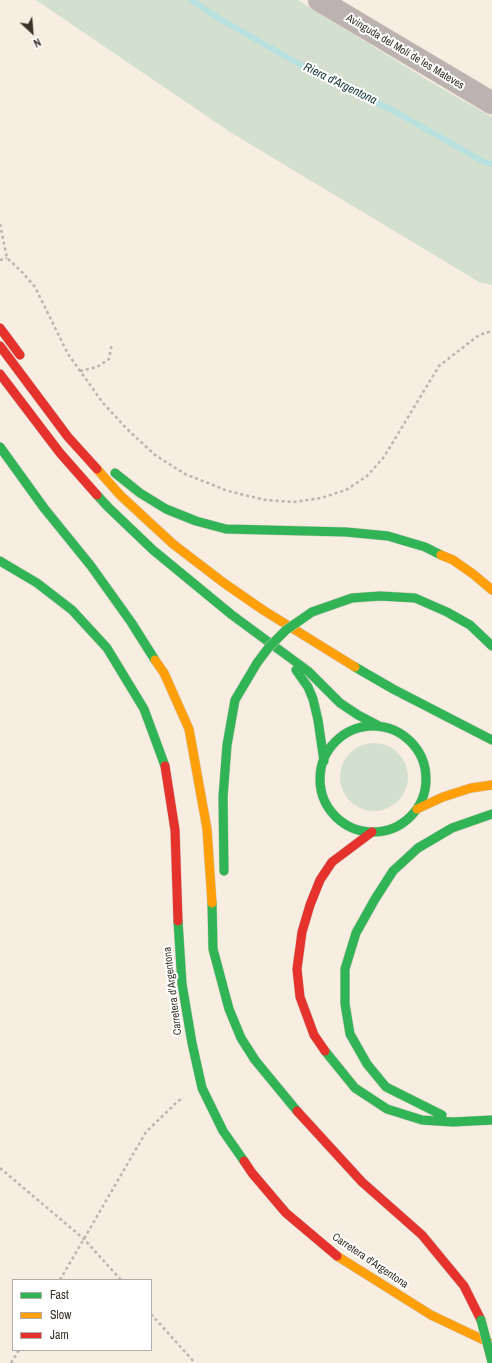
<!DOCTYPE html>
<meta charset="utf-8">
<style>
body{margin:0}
#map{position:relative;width:492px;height:1363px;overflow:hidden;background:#f7ede1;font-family:"Archivo Narrow",sans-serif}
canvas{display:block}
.legend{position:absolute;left:12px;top:1279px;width:140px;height:72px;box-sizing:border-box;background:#fff;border:1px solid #b0ada9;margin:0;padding:5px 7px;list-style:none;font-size:12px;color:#3a3228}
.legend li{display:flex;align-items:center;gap:8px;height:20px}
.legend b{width:20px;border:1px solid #b0ada9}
.north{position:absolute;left:12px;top:12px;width:40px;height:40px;-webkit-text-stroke:3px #fff;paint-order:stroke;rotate:154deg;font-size:11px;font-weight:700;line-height:16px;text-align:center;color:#3a3228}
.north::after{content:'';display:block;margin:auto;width:14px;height:18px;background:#3a3228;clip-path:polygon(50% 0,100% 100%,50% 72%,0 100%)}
</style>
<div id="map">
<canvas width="492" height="1363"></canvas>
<ul class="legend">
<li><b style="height:5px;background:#30b455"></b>Fast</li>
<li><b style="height:5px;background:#ff9f0a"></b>Slow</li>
<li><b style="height:5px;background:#e5322d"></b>Jam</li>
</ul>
<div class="north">N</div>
</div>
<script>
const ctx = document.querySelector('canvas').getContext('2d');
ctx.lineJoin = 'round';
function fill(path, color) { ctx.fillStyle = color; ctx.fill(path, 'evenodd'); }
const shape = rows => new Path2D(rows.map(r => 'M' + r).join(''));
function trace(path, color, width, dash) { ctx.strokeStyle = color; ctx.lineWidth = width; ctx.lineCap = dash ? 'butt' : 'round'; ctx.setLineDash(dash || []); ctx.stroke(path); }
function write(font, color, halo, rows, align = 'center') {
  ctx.font = font + ' "Archivo Narrow",sans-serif'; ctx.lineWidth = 4; ctx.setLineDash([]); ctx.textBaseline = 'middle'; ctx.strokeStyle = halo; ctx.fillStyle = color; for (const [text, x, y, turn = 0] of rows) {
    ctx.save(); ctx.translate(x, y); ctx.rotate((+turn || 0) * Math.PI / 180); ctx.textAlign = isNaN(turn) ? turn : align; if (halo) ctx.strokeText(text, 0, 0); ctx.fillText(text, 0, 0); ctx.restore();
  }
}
const green = shape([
 [36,0,298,0,429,81,492,117,492,285,479,282,230,132],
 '340 777a34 34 0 1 1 68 0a34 34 0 1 1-68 0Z'
]);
const stream = shape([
 [191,0,218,18,301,65,396,112,484,162,492,164]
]);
const path = shape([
 [0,224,7,258,21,271,35,287,68,354,103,403,127,429,155,455,185,474,228,491,265,500,294,502,321,498,346,490,367,476,384,457,439,366,479,335,492,331],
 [0,260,7,258],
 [80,371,97,367,109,359,112,343],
 [0,1168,84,1239,121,1280],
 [60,1280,146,1132,178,1101,184,1098],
 [151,1314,195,1363],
 [11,1363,19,1350]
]);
const street = shape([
 [319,0,492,103]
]);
const fast = shape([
 [0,447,44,508,91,566,131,622,155,660],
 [115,473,140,493,166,509,196,521,226,529,346,532,388,536,425,547,441,555],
 [97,495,108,507,153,550,232,615,308,671,340,703,358,715,379,726],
 [0,561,37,583,72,610,107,648,144,709,165,766],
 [312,612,352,598,380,596,415,598,447,612,470,625,492,646],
 [355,667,393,689,492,740],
 [296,670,308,687,313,699,318,720,324,761],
 '320 779a53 53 0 1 1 106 0a53 53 0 1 1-106 0Z',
 [224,871,223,797,227,745,235,700,257,663],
 [212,903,213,949,229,1009,241,1038,255,1060,297,1111],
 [178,921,182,984,192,1043,202,1088,223,1131,244,1161],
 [325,1051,355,1088,387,1109,422,1120,453,1122,492,1120],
 [442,1115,386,1087,367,1064,350,1034,345,1004,345,969,356,933,375,899,393,871,418,848,452,828,492,814]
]);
const slow = shape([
 [97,469,120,495,173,544,224,583,263,610,355,667],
 [441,555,453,560,473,574,492,590],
 [155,660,164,673,189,729,207,829,212,903],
 [417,809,443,797,471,788,492,785],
 [337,1256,431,1315,492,1344]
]);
const jam = shape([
 [0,328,20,355],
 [0,346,68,437,97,469],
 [0,374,60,453,97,495],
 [165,766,175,830,178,921],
 [325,1051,314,1035,300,997,297,969,302,932,310,905,320,880,332,862,372,832],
 [297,1111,362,1182,422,1235,464,1286,481,1320],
 [244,1161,252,1173,286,1213,337,1256]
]);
const fastBridge = shape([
 [257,663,269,647,286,630,312,612],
 [481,1320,492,1362]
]);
const streetNames = [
 ["Avinguda del Molí de les Mateves",405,52,31],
 ["Carretera d'Argentona",173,991,-97],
 ["Carretera d'Argentona",370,1261,34]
];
const waterNames = [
 ["Riera d'Argentona",340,84,26]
];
fill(green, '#d4e0cf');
trace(stream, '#b7e0df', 6);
trace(street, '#d3cbc1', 23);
trace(fast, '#d3cbc1', 10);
trace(slow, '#d3cbc1', 10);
trace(jam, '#d3cbc1', 10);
trace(path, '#bcb4b0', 2.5, [3, 3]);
trace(street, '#bcb3b1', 22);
trace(fast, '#30b455', 9);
trace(slow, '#ff9f0a', 9);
trace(jam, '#e5322d', 9);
trace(fastBridge, '#d3cbc1', 10, []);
trace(fastBridge, '#30b455', 9);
write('11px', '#3a3228', '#fff', streetNames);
write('italic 12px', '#153637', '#fff', waterNames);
</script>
